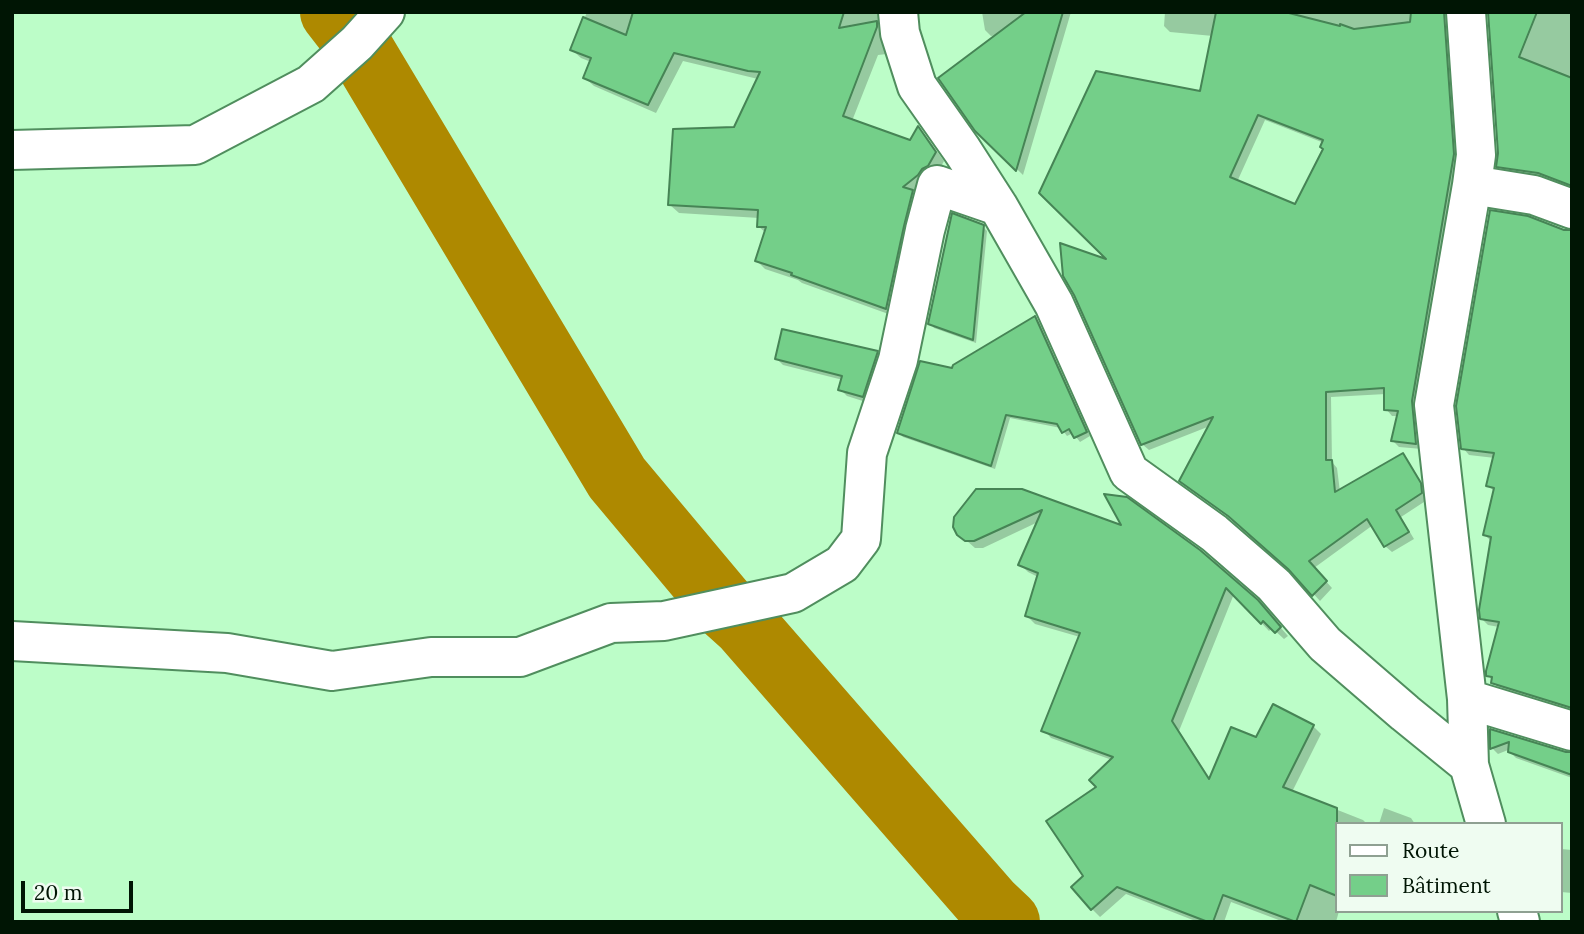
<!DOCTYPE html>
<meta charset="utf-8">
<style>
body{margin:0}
#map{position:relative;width:1584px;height:934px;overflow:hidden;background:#bcfdc8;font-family:Lora,serif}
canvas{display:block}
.frame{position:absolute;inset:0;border:14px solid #001504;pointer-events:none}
.legend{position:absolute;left:1335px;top:822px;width:228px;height:91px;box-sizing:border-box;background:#effcf1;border:2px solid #8fa092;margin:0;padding:9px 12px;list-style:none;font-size:21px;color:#001504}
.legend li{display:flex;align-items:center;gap:14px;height:35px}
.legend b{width:35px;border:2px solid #8fa092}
.scale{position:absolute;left:21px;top:881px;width:112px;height:32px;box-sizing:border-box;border:4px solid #001504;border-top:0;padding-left:9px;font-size:21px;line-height:24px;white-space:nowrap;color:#001504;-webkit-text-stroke:5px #effcf1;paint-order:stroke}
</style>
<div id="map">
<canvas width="1584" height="934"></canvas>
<div class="frame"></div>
<ul class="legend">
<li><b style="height:9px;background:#fff"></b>Route</li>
<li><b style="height:19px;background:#74cf89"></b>Bâtiment</li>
</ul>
<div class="scale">20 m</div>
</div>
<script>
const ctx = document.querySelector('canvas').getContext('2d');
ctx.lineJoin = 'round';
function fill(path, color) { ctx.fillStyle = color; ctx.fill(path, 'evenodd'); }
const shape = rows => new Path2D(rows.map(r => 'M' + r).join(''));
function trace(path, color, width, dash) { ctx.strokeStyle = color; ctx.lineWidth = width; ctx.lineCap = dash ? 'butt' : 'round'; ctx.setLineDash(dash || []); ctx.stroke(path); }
const shadow = shape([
 [587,12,880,12,887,54,878,55,852,121,911,142,919,129,926,136,944,161,937,174,914,194,920,201,894,316,802,283,798,280,765,269,757,261,766,233,758,226,759,218,679,213,670,205,735,129,758,79,683,61,656,113,594,86,585,78,591,62,581,58,572,50],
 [982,12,1071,12,1023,175,977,130,999,35,991,36,985,30],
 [1165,12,1261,12,1300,68,1295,12,1452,12,1460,162,1422,449,1399,447,1393,441,1398,416,1392,416,1386,409,1386,394,1331,397,1332,462,1337,468,1340,492,1402,455,1409,462,1426,491,1427,500,1401,517,1414,539,1392,552,1385,546,1373,525,1314,568,1332,588,1320,601,1293,571,1237,522,1188,487,1210,426,1149,450,1142,444,1112,263,1201,93,1213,36,1170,32,1164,26],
 [1265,120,1324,143,1324,149,1296,206,1237,182],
 [1490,12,1572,12,1572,189,1505,172,1498,166,1500,153],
 [983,227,987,231,976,343,934,328,930,323],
 [1564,231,1572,232,1572,711,1499,689,1488,675,1499,627,1488,625,1482,619,1492,542,1485,535,1495,492,1488,485,1495,458,1469,455,1463,448],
 [1035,318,1039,322,1090,436,1080,442,1073,433,1067,436,1061,428,1010,418,995,469,903,437,899,433,953,370],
 [877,353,883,359,869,403,847,396,840,389,843,380,783,365,777,359],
 [977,491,1125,528,1266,611,1288,636,1284,639,1272,628,1269,631,1234,594,1179,731,1211,780,1257,739,1313,726,1321,734,1292,792,1363,820,1367,824,1337,824,1337,911,1339,911,1336,922,1284,922,1231,902,1224,922,1198,922,1126,894,1100,917,1092,909,1085,877,1099,787,1112,760,1051,738,1044,730,1080,637,1035,624,1027,616,1038,577,1028,572,1020,564,1038,522,983,548,975,548,959,534],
 [1492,731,1572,754,1572,778,1516,758,1508,750,1498,754,1492,748],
 [1384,808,1411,818,1415,824,1379,824],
 [1561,849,1572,850,1572,893,1561,892]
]);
const river = shape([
 [333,12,357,43,617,478,725,607,745,625,989,905,1007,922]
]);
const building = shape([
 [633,12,844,12,839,28,877,21,877,27,843,116,910,140,918,126,936,152,928,166,922,169,918,175,903,187,913,190,904,226,886,309,791,275,792,273,755,261,766,227,757,227,758,210,668,205,673,129,734,127,760,72,748,71,674,53,648,105,583,78,591,58,570,50,583,17,626,35,633,12],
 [1026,12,1063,12,1016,171,975,131,938,78,1026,12],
 [1216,12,1285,12,1340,26,1340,24,1354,29,1410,22,1411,12,1444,12,1454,154,1412,401,1416,444,1391,441,1398,411,1384,410,1384,388,1326,392,1326,460,1332,460,1335,492,1403,453,1421,483,1422,493,1396,510,1409,532,1384,547,1367,519,1309,561,1327,581,1312,596,1288,569,1228,516,1179,481,1213,417,1141,445,1074,295,1063,276,1060,243,1106,259,1039,193,1096,71,1200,91,1216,12],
 [1258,115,1323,140,1320,147,1323,149,1295,204,1230,177,1258,115],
 [1488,12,1537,12,1519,57,1572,78,1572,186,1538,173,1496,167,1498,153,1488,12],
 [1490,210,1528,216,1564,230,1572,230,1572,708,1491,683,1492,677,1486,676,1486,671,1499,622,1480,619,1479,610,1491,537,1483,535,1494,488,1486,486,1494,453,1461,449,1456,406,1490,210],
 [952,213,984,225,973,340,928,324,952,213],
 [1035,316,1087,432,1074,438,1069,429,1062,433,1057,424,1006,415,991,466,897,433,920,361,952,368,953,365,1035,316],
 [782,329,878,351,863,397,838,390,842,376,775,359,782,329],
 [976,489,1022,489,1121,525,1104,494,1127,497,1200,550,1258,600,1281,627,1275,633,1263,621,1261,624,1226,588,1172,721,1209,779,1231,727,1256,737,1273,704,1314,725,1283,787,1337,808,1337,896,1310,885,1296,922,1223,895,1213,922,1208,922,1117,887,1091,910,1071,887,1083,876,1046,821,1096,787,1089,780,1113,757,1041,731,1080,633,1025,616,1038,573,1018,565,1042,510,974,541,965,541,957,535,953,527,954,517,976,489],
 [1490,729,1566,752,1572,752,1572,775,1508,752,1509,742,1490,749,1490,729]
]);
const minor = shape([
 [898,12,900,33,917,86,962,150,998,206,1054,304,1129,472,1214,533,1274,585,1325,644,1405,713,1469,765],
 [1466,12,1476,155,1472,185,1434,405,1467,699,1469,765,1486,824],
 [12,150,195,145,311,84,357,43,385,12],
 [1472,185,1534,195,1572,209],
 [12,641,227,653,332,671,431,657,520,657,611,623,664,621,793,593,842,564,861,539,867,453,898,360,925,230,937,185,998,206],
 [1467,699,1572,731],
 [1517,911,1520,922]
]);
fill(shadow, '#0003');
trace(river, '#ae8900', 66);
fill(building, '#74cf89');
trace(building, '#468455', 2);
trace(minor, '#508e5e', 42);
trace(minor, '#fff', 38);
</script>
